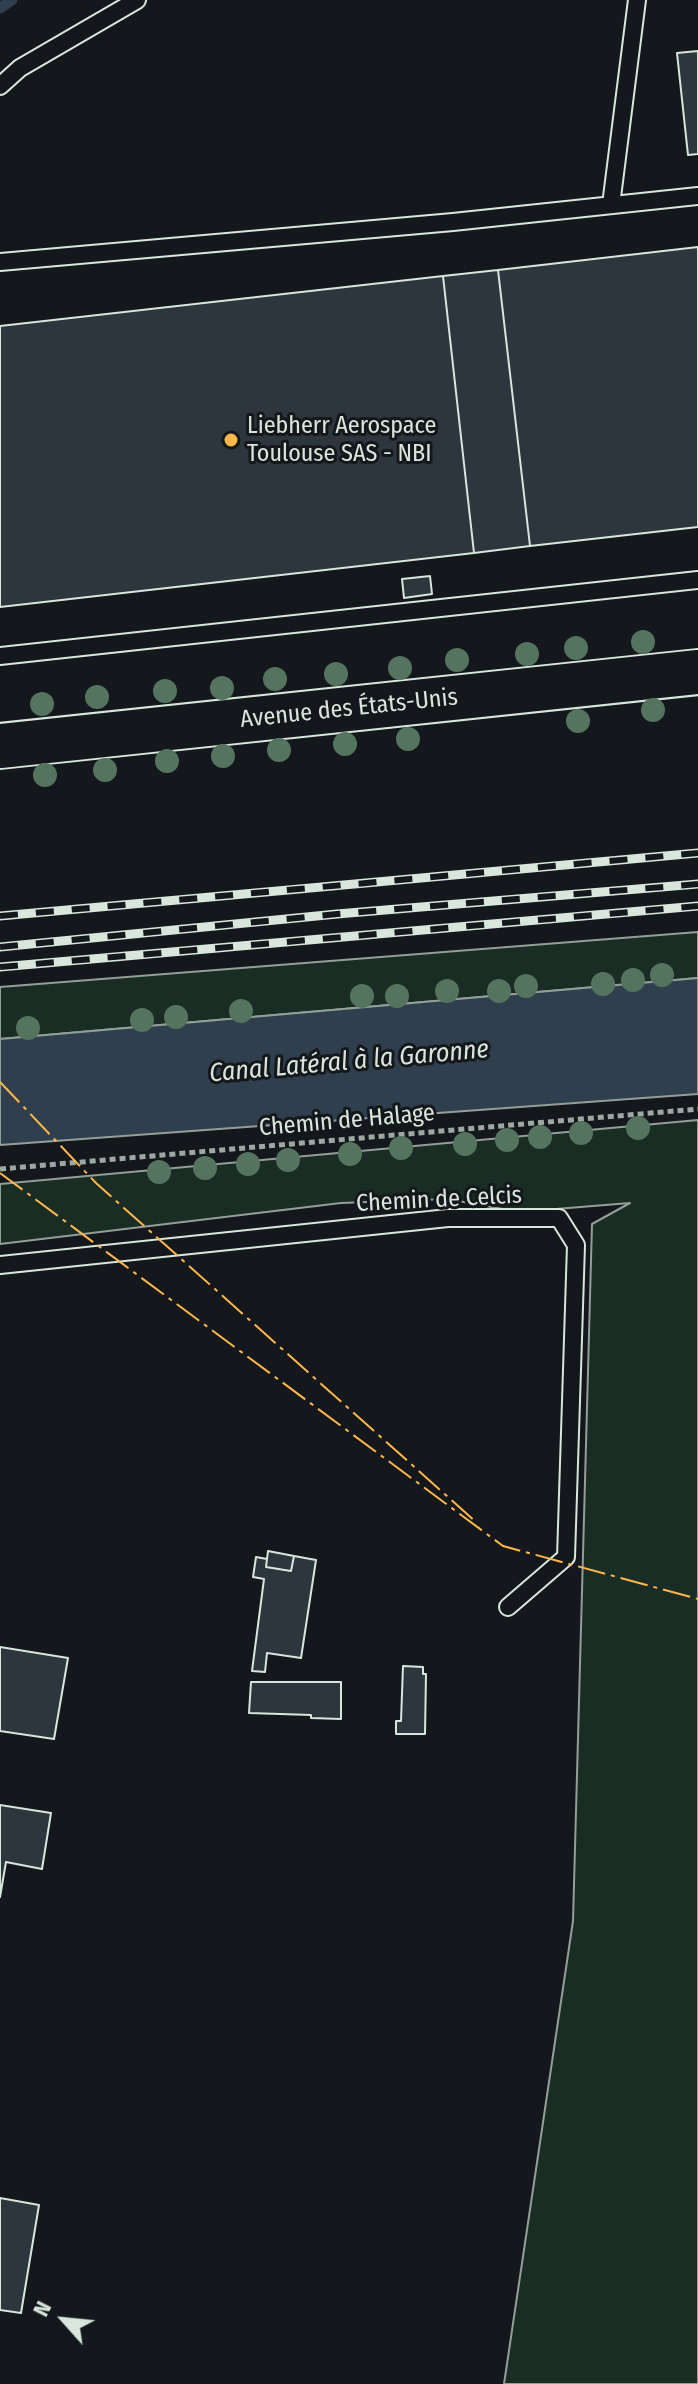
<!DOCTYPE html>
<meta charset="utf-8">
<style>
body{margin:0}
#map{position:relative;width:698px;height:2384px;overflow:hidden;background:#14181c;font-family:"Fira Sans Condensed",sans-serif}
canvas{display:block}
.north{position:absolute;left:24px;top:2280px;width:80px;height:80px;-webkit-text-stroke:6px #14181c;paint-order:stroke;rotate:297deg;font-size:22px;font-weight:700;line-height:32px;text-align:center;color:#d8e6dc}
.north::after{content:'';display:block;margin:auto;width:28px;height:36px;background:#d8e6dc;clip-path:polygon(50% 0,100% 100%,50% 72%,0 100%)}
</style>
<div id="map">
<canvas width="698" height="2384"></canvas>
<div class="north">N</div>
</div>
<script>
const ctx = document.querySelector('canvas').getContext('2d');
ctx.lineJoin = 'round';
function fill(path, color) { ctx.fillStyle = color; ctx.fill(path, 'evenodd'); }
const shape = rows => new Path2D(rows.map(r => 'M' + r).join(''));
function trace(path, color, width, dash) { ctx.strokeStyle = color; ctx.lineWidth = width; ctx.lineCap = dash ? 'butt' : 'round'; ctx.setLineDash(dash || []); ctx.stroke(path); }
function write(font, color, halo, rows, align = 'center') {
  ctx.font = font + ' "Fira Sans Condensed",sans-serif'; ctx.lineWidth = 6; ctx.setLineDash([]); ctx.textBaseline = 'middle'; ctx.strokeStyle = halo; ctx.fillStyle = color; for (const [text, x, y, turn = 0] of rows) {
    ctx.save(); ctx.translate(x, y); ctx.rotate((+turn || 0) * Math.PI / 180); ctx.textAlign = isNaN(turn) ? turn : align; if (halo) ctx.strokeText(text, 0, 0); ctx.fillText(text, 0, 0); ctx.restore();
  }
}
const green = shape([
 [698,932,698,978,0,1039,0,987,698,932],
 [698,1120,698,2384,504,2384,573,1921,592,1224,630,1203,519,1212,447,1199,341,1203,0,1244,0,1184,698,1120]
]);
const water = shape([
 [698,978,698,1094,0,1145,0,1039,698,978]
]);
const stream = shape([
 [0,8,12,0]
]);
const building = shape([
 [698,51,698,154,688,155,677,53,698,51],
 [698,247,698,527,530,546,498,270,698,247],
 [498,270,530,546,474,553,443,276,498,270],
 [443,276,474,553,0,607,0,326,443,276],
 [430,576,432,594,404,598,402,579,430,576],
 [268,1551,294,1556,291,1571,266,1567,268,1551],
 [294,1556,316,1560,301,1658,267,1653,265,1672,252,1671,264,1579,253,1577,256,1557,267,1559,266,1567,291,1571,294,1556],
 [0,1647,68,1658,54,1739,0,1731,0,1647],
 [403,1666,423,1667,423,1674,426,1674,425,1734,396,1734,396,1721,401,1721,403,1666],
 [251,1682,341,1682,341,1719,311,1718,311,1715,249,1713,251,1682],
 [0,1805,51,1813,42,1869,6,1862,0,1897,0,1805],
 [0,2198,39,2205,21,2313,0,2310,0,2198]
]);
const path = shape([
 [0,1169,698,1109]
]);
const lane = shape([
 [0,86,20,68,137,0],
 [611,205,637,0],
 [0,262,453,222,698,196],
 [0,656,698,580],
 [0,1265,448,1218,559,1218,576,1245,566,1557,508,1607]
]);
const primary = shape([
 [0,746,698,672]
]);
const rail = shape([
 [0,916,698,853],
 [0,947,337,914,698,884],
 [0,967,698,906]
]);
const power = shape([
 [0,1082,96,1183,476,1522],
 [0,1173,503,1546,698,1599]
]);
const trees = [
 [643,642],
 [576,648],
 [527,654],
 [457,660],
 [400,668],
 [336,674],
 [275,679],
 [222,688],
 [165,691],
 [97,697],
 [42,704],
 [653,710],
 [578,721],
 [408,739],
 [345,744],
 [279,750],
 [223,756],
 [167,761],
 [105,770],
 [45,775],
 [662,975],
 [633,980],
 [603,984],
 [526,986],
 [447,991],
 [499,991],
 [362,996],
 [397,996],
 [241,1011],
 [176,1017],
 [142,1020],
 [28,1028],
 [638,1128],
 [581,1133],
 [540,1137],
 [507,1140],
 [465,1144],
 [401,1148],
 [350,1154],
 [288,1160],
 [248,1164],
 [205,1168],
 [159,1172]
];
const markers = [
 [231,440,8,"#ffb74d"]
];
const poiNames = [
 ["Liebherr Aerospace",247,426],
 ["Toulouse SAS - NBI",247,454]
];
const streetNames = [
 ["Avenue des États-Unis",349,709,-6],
 ["Chemin de Halage",347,1121,-5],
 ["Chemin de Celcis",439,1200,-3]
];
const waterNames = [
 ["Canal Latéral à la Garonne",349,1062,-5]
];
fill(green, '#1a2d24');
trace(green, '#939e99', 2);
fill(water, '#2f3f4d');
trace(water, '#939e99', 2);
trace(stream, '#2f3f4d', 11);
fill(building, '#2c363c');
trace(building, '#d8e6dc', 2);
trace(lane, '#d8e6dc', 20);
trace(primary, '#d8e6dc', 48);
trace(path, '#9da8a2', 5, [6, 4]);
trace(lane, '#14181c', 16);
trace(primary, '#14181c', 44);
trace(rail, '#d8e6dc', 9);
trace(rail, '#14181c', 6, [18]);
trace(power, '#ffb74d', 2, [28, 6, 4, 6]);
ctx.fillStyle = '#55745f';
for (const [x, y] of trees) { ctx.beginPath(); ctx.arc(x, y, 12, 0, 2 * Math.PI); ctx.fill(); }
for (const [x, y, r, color] of markers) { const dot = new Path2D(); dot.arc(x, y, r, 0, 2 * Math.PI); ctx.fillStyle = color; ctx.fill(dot); trace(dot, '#14181c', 3); }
write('24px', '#d8e6dc', '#14181c', poiNames, 'left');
write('24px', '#d8e6dc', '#14181c', streetNames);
write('italic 26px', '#d8e6dc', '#14181c', waterNames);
</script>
